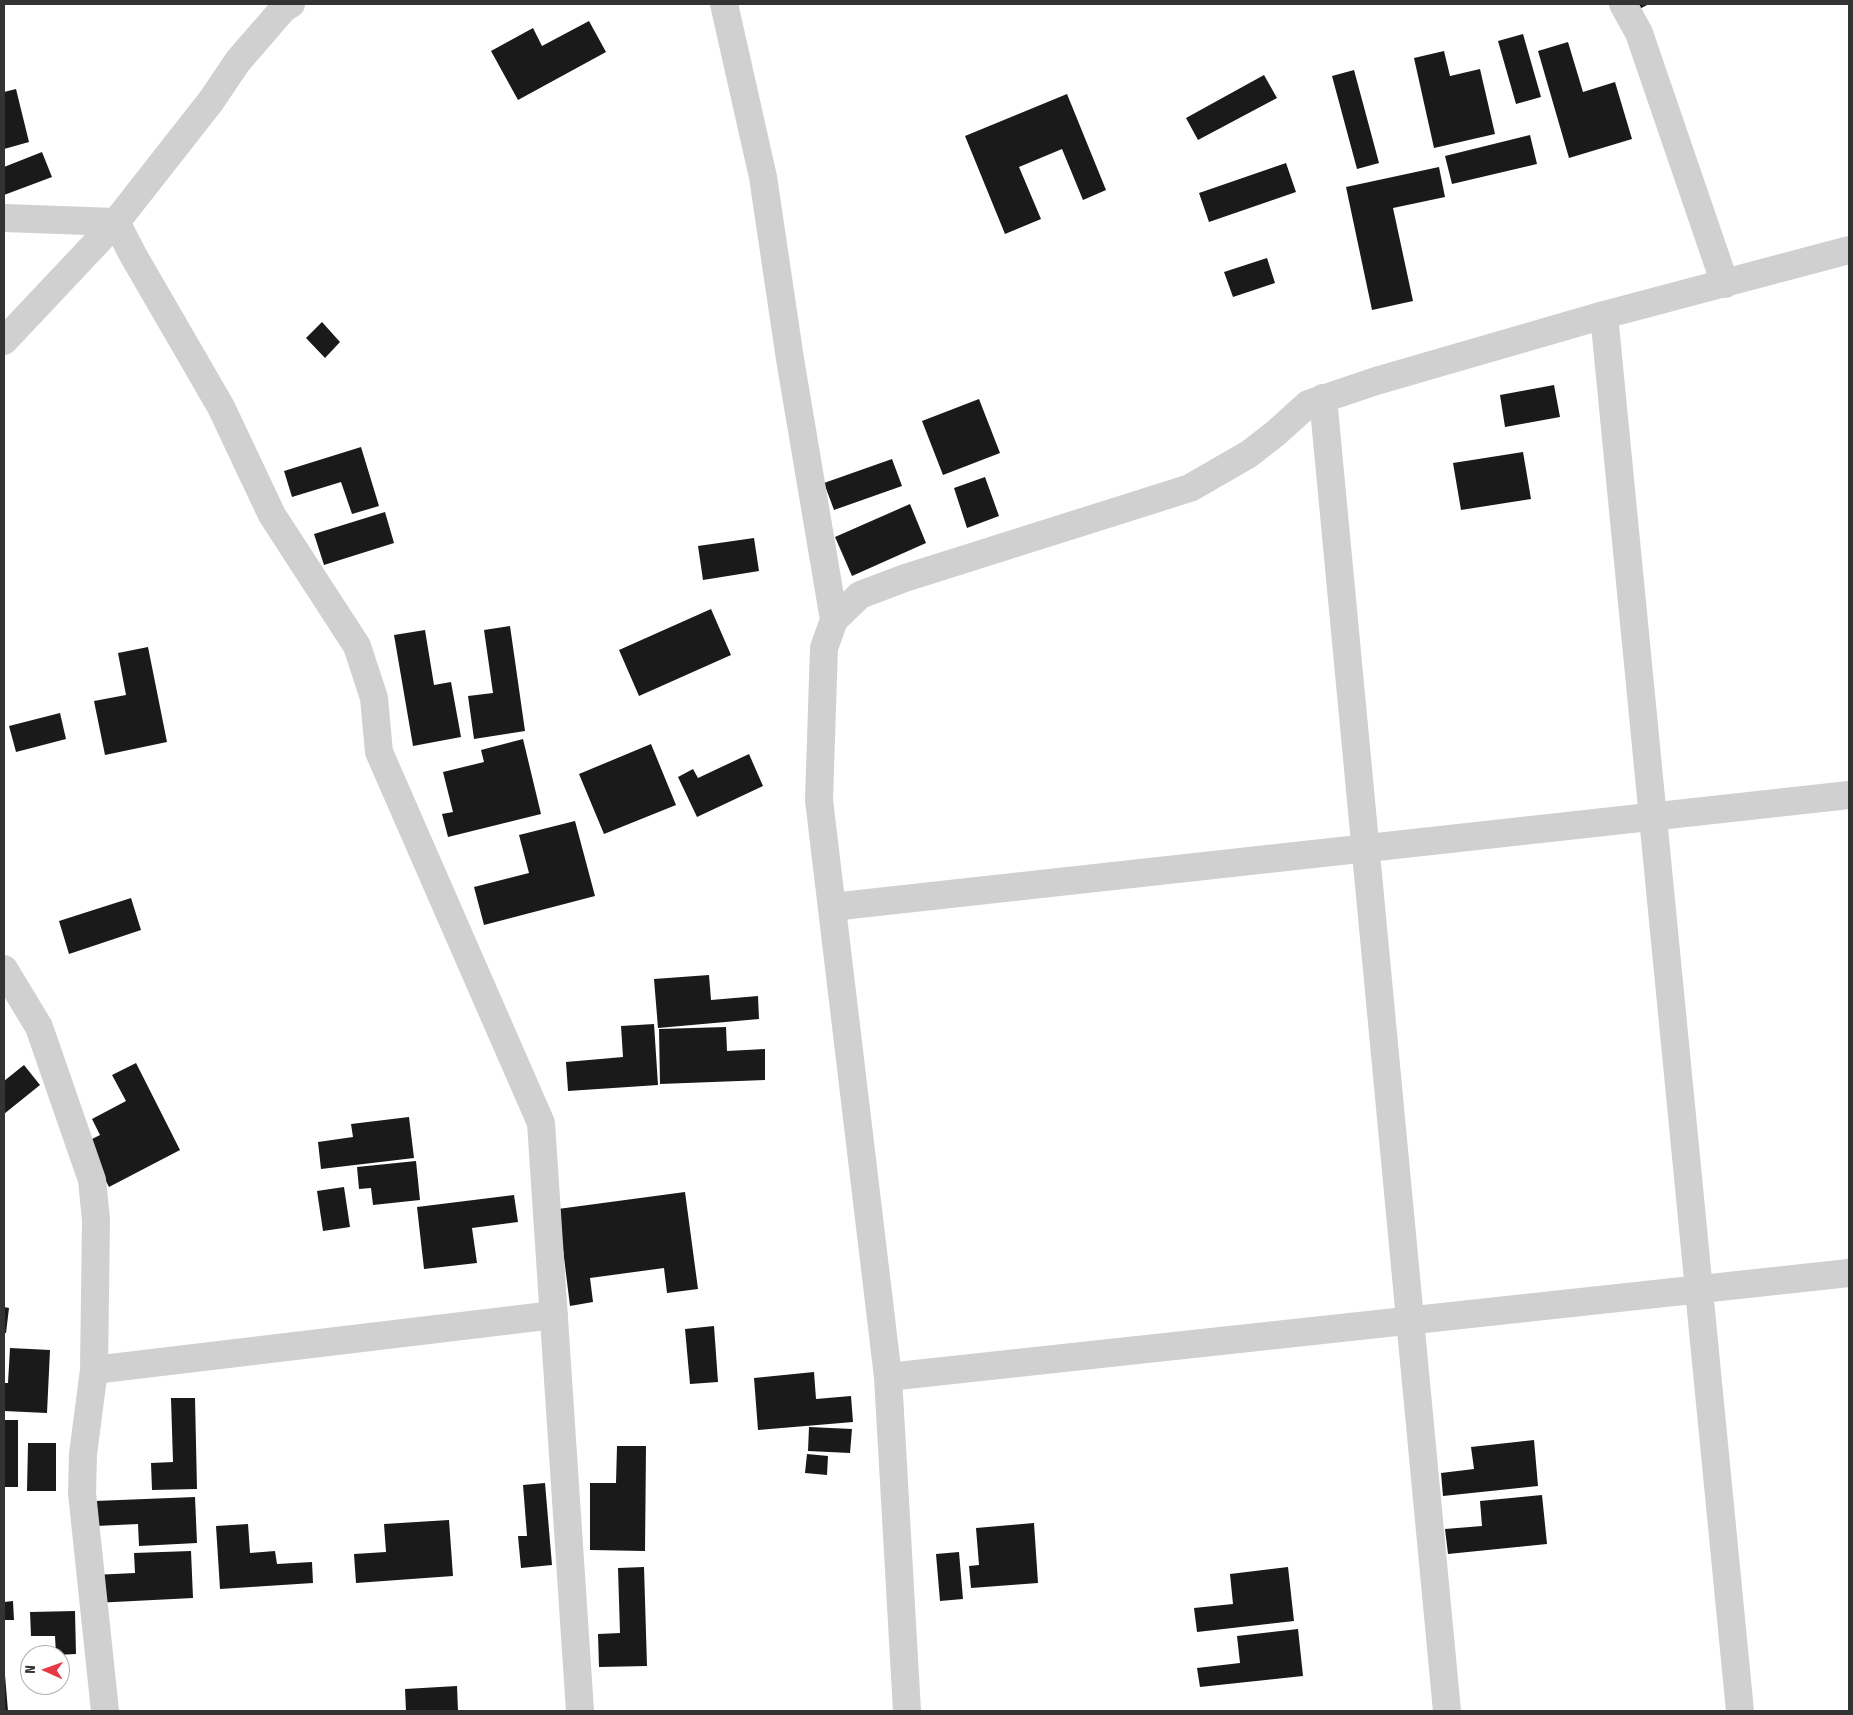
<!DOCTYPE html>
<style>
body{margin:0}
#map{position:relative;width:1853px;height:1715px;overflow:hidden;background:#fff;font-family:"Fira Sans Condensed",sans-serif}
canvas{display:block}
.frame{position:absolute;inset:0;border:5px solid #333;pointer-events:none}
.north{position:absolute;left:20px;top:1645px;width:50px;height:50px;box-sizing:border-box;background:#fff;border:1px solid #adadad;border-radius:50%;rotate:272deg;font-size:14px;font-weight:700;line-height:20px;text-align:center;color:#333}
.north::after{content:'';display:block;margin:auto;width:18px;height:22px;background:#e63946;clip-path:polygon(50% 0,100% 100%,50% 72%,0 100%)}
</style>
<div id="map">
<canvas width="1853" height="1715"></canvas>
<div class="frame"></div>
<div class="north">N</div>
</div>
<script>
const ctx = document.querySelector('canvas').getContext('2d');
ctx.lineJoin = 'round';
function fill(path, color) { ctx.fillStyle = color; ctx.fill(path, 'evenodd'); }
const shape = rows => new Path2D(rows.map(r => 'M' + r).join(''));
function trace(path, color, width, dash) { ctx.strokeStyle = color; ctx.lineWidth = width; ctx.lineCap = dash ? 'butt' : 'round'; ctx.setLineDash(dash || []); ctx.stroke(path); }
const building = shape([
 [1624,4,1649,4,1630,14],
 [589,21,606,52,518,100,491,51,533,28,542,46],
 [1523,34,1541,97,1516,104,1498,41],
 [1568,42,1583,92,1615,82,1632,139,1569,158,1538,51],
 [1444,51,1450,76,1480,69,1495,134,1434,148,1414,58],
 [1354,70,1379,163,1357,169,1332,76],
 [1264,75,1277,98,1198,140,1186,118],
 [16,89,29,142,4,149,4,92],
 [1067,94,1106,190,1083,200,1062,149,1019,167,1041,219,1005,234,965,136],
 [1530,135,1537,164,1452,184,1445,156],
 [42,152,52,177,4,195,4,167],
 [1286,163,1296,192,1209,222,1199,193],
 [1439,167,1445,197,1393,208,1413,301,1372,310,1346,187],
 [1267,258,1275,283,1233,297,1224,272],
 [322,322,340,342,325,358,306,338],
 [1554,385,1560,417,1505,427,1500,395],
 [979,399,1000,453,943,475,922,421],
 [361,447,379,506,352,514,341,482,292,497,284,471],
 [1523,452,1531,499,1461,510,1453,463],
 [892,459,902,486,834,510,824,483],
 [985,477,999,516,967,528,954,488],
 [910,504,926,543,852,576,835,537],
 [385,512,394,543,324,565,314,534],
 [754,538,759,571,703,580,698,546],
 [711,609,731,655,639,696,619,650],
 [510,626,525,731,474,739,468,696,493,693,484,630],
 [425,630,434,685,451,682,461,737,413,746,394,635],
 [148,647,167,742,105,755,94,701,126,695,118,653],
 [60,713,66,739,16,752,9,726],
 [523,739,541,814,448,837,442,814,453,812,443,772,484,762,481,750],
 [651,744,676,805,604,834,579,774],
 [749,754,763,786,697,817,678,777,693,769,698,778],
 [575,821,595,896,484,925,474,887,529,873,519,835],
 [131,898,141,930,69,954,59,921],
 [709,975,711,1000,758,996,759,1019,658,1028,654,979],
 [654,1024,658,1085,568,1091,566,1062,623,1057,621,1026],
 [726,1027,727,1051,765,1049,765,1080,660,1084,659,1029],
 [136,1063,180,1150,109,1187,86,1142,100,1135,92,1119,126,1101,112,1075],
 [24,1065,40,1085,4,1114,4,1081],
 [409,1117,414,1158,321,1169,318,1142,353,1137,351,1124],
 [416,1161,420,1200,373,1205,371,1188,359,1189,357,1167],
 [344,1187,350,1227,323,1231,317,1191],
 [685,1192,698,1289,667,1293,664,1268,590,1278,593,1302,570,1306,558,1209],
 [514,1195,518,1222,472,1228,477,1263,424,1269,417,1207],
 [4,1307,9,1308,6,1333,4,1333],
 [714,1326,718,1382,690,1384,685,1329],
 [10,1348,50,1350,47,1413,4,1411,4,1383,8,1383],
 [814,1372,816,1399,851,1396,853,1422,758,1430,754,1378],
 [171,1398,195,1398,197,1489,152,1490,151,1463,173,1462],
 [4,1420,18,1420,18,1487,4,1487],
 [809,1427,852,1429,850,1453,808,1451],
 [1534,1440,1538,1486,1443,1496,1441,1473,1474,1469,1471,1447],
 [28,1443,56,1443,56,1491,27,1491],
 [617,1446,646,1446,645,1551,590,1550,590,1483,616,1483],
 [807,1454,828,1456,827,1475,805,1473],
 [545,1483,552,1565,521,1568,518,1536,527,1536,523,1485],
 [1542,1495,1547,1544,1448,1554,1445,1529,1482,1526,1480,1501],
 [195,1497,197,1543,139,1546,138,1524,96,1526,95,1501],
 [449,1520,453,1576,356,1583,354,1554,386,1552,384,1524],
 [1034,1523,1038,1583,971,1588,969,1566,979,1565,976,1528],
 [248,1524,250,1553,275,1551,277,1564,312,1562,313,1583,220,1589,216,1526],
 [191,1551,193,1598,94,1603,93,1575,135,1573,134,1553],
 [959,1552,963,1599,940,1601,936,1554],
 [644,1567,647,1666,599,1667,598,1634,620,1633,618,1568],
 [1288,1567,1294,1621,1197,1632,1194,1608,1233,1604,1230,1574],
 [13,1601,14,1620,4,1620,4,1602],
 [75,1611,76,1654,56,1655,55,1636,31,1636,30,1612],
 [1298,1629,1303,1676,1200,1687,1197,1668,1240,1663,1237,1636],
 [4,1675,5,1675,8,1711,4,1711],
 [457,1686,458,1711,406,1711,405,1689]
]);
const street = shape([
 [724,4,763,177,790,359,834,620],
 [1623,4,1639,33,1725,284],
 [4,218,116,222,133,255,221,407,272,515,357,646,374,698,379,752,541,1123,580,1711],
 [1604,315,1740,1711],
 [4,341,116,222,211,101,238,61,283,9,291,4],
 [1323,398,1447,1711],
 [832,907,1849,795],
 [4,969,39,1027,92,1180,96,1220,94,1370,83,1454,82,1493,105,1711],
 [94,1370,554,1315],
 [888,1377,1849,1273],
 [907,1711,888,1377,819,800,824,648,834,620,860,595,905,578,1190,488,1249,454,1276,433,1308,404,1376,381,1604,315,1849,250]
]);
fill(building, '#1a1a1a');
trace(street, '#d0d0d0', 28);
</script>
